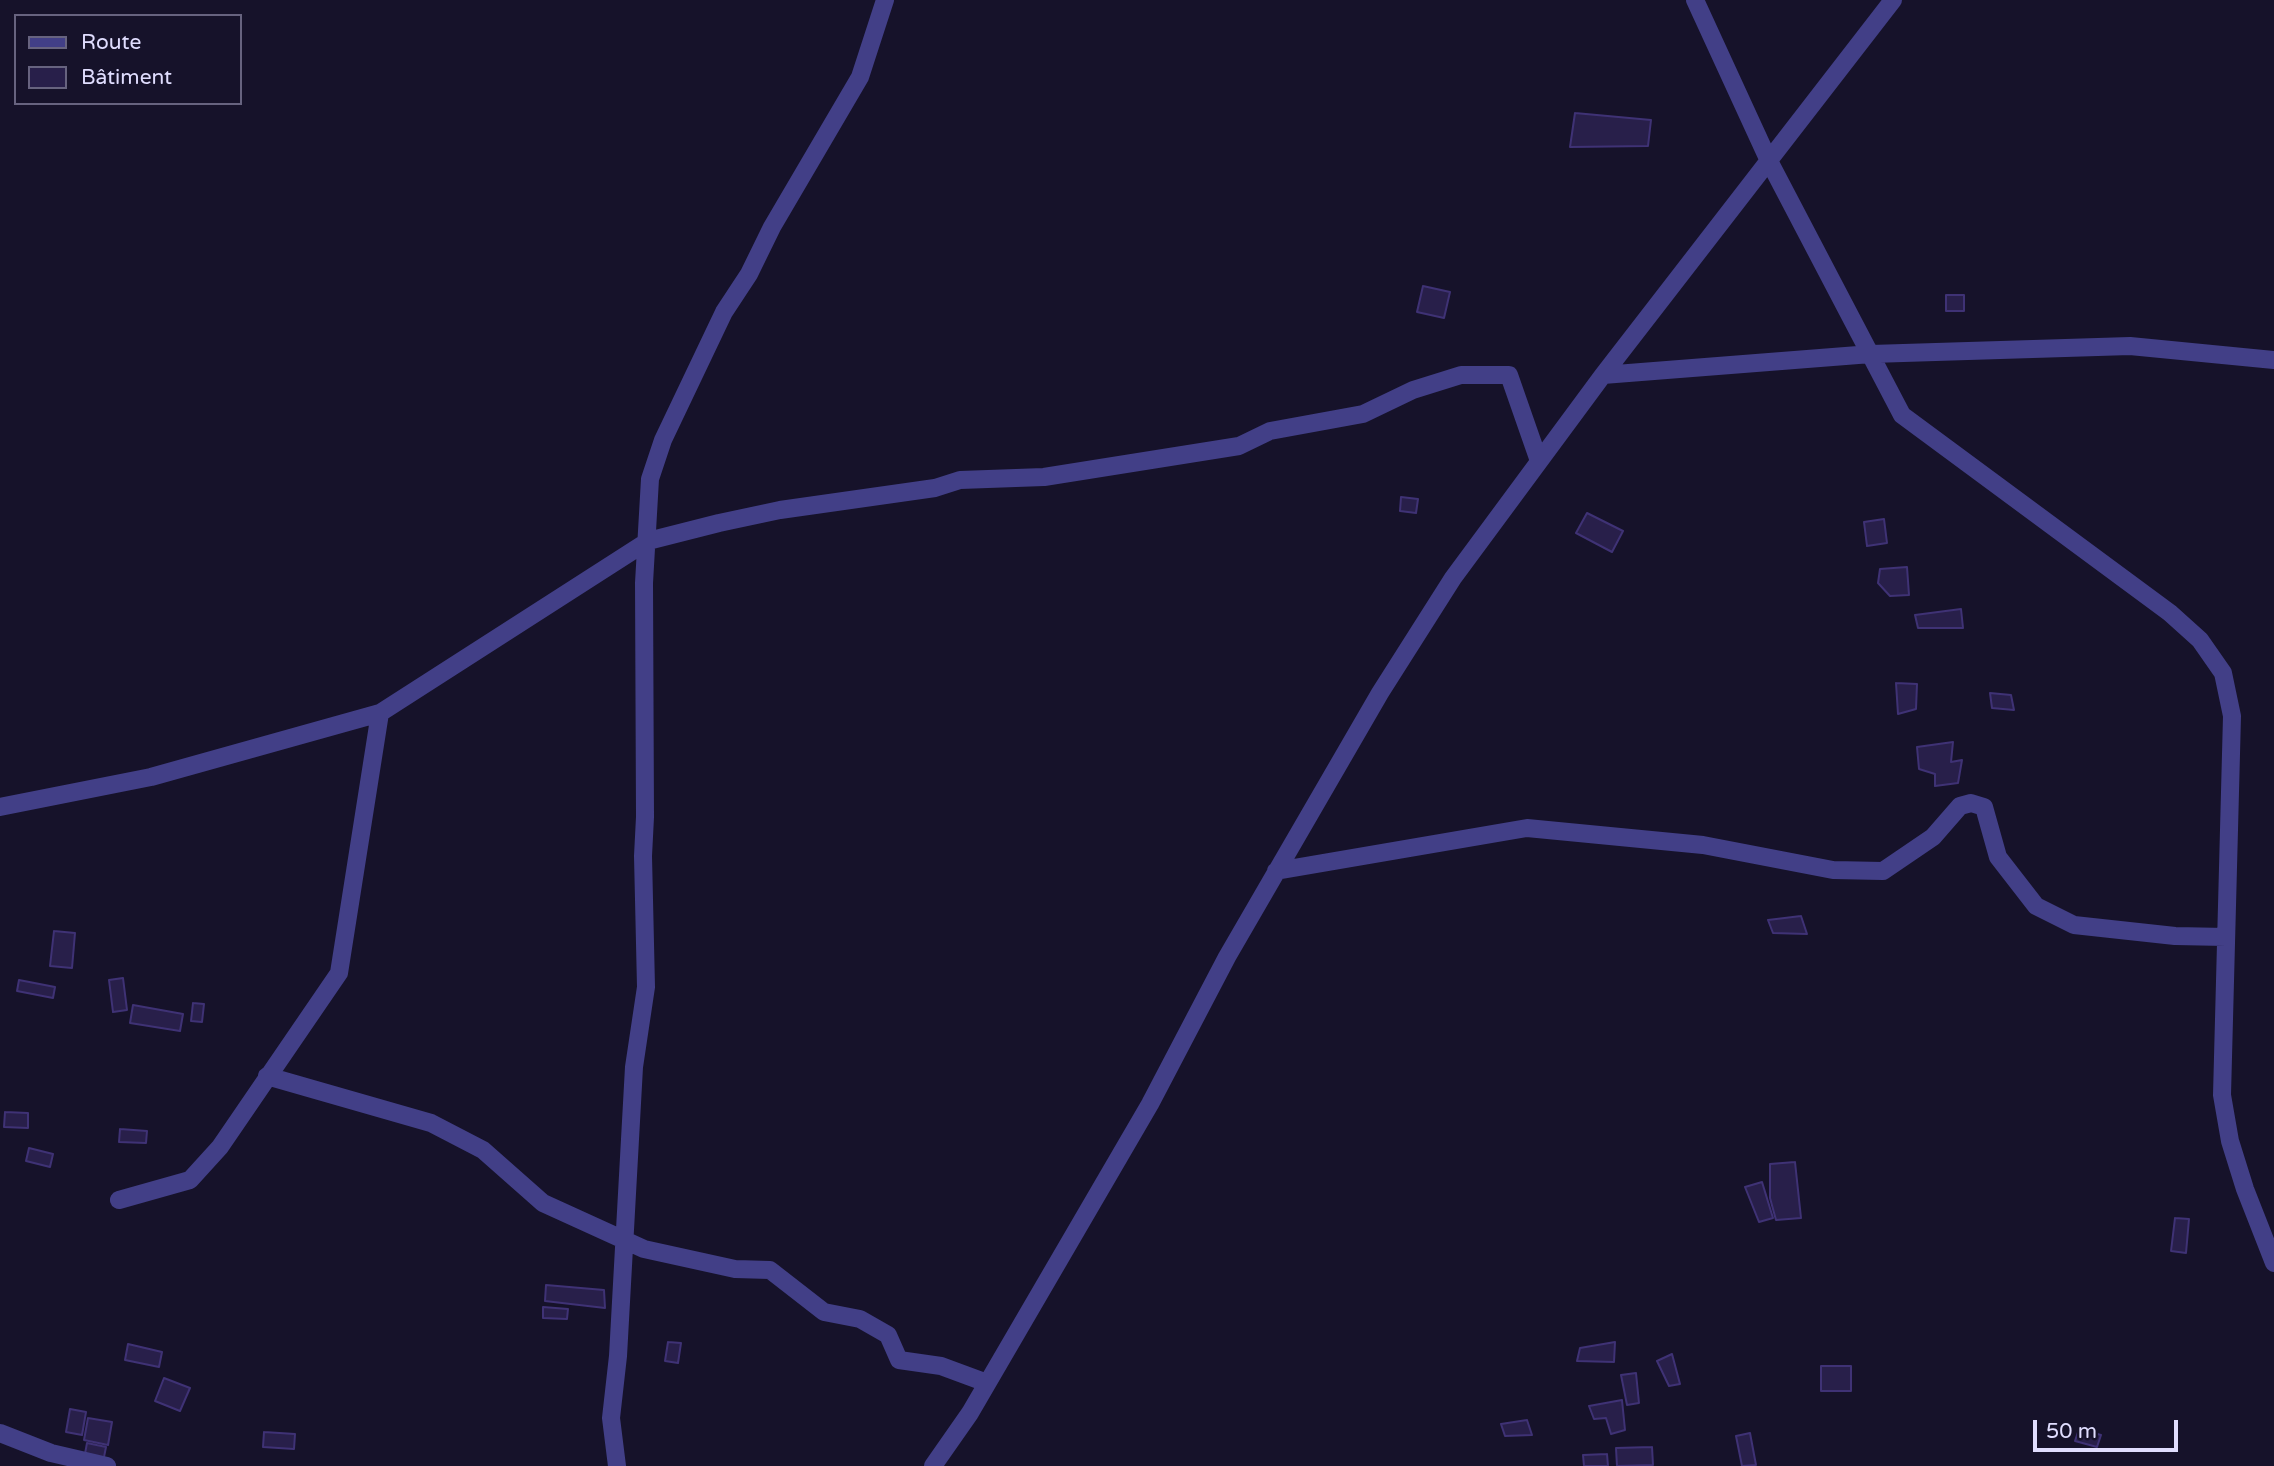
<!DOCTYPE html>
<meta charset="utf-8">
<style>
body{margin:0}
#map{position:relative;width:2274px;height:1466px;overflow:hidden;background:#16122a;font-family:"Varela Round",sans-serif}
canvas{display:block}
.legend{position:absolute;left:14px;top:14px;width:228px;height:91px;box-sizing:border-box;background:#16122a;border:2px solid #67637f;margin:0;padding:9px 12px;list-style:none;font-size:21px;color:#e0ddfe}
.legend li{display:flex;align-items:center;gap:14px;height:35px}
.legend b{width:35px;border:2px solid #67637f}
.scale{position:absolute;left:2033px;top:1420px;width:145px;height:32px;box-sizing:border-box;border:4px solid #e0ddfe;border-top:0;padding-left:9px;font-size:21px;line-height:24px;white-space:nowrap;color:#e0ddfe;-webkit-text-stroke:5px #16122a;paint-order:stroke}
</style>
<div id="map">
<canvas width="2274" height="1466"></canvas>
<ul class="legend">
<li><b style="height:9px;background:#423f87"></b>Route</li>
<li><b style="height:19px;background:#281f4a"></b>Bâtiment</li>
</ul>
<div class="scale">50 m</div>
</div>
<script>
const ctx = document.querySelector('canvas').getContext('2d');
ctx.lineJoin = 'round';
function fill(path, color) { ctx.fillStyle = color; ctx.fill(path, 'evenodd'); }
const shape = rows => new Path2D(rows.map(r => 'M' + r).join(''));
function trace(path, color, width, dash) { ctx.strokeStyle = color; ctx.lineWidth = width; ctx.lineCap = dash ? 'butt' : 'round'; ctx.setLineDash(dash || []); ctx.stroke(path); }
const building = shape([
 [1575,113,1651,120,1648,146,1570,147,1575,113],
 [1423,286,1450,292,1444,318,1417,312,1423,286],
 [1946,295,1964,295,1964,311,1946,311,1946,295],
 [1401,497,1418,499,1416,513,1400,511,1401,497],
 [1587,513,1623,531,1612,552,1576,533,1587,513],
 [1884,519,1887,543,1867,546,1864,522,1884,519],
 [1907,567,1909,595,1890,596,1878,583,1880,569,1907,567],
 [1961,609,1963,628,1918,628,1915,615,1961,609],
 [1896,683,1917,684,1916,709,1898,714,1896,683],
 [1990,693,2011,695,2014,710,1992,708,1990,693],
 [1953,742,1951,762,1962,760,1958,783,1935,786,1935,774,1919,769,1917,747,1953,742],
 [1801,916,1807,934,1773,933,1768,920,1801,916],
 [54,931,75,933,72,968,50,966,54,931],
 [123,978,127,1010,113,1012,109,980,123,978],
 [19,980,55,987,53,998,17,991,19,980],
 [193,1003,204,1004,202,1022,191,1021,193,1003],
 [133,1005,183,1014,180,1031,130,1023,133,1005],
 [5,1112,28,1113,28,1128,4,1127,5,1112],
 [120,1129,147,1131,146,1143,119,1142,120,1129],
 [29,1148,53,1154,50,1167,26,1161,29,1148],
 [1795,1162,1801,1218,1776,1220,1770,1198,1770,1164,1795,1162],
 [1762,1182,1773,1218,1759,1222,1745,1187,1762,1182],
 [2175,1218,2189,1219,2186,1253,2171,1251,2175,1218],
 [546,1285,604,1290,605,1308,545,1301,546,1285],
 [543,1307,568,1309,567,1319,543,1318,543,1307],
 [668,1342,681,1343,678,1363,665,1361,668,1342],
 [1615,1342,1614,1362,1577,1361,1580,1348,1615,1342],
 [128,1344,162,1352,159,1367,125,1360,128,1344],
 [1672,1354,1680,1384,1669,1386,1657,1361,1672,1354],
 [1821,1366,1851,1366,1851,1391,1821,1391,1821,1366],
 [1636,1373,1639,1403,1627,1405,1621,1375,1636,1373],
 [164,1378,190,1388,180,1411,155,1401,164,1378],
 [1622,1400,1625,1430,1611,1434,1606,1418,1594,1419,1589,1406,1622,1400],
 [70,1409,86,1412,82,1435,66,1432,70,1409],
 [88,1418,112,1422,108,1445,84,1440,88,1418],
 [1527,1420,1532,1435,1505,1436,1501,1424,1527,1420],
 [2079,1429,2101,1435,2097,1447,2075,1441,2079,1429],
 [264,1432,295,1434,294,1449,263,1447,264,1432],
 [1750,1433,1756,1465,1742,1466,1736,1436,1750,1433],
 [87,1443,106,1447,103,1462,84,1459,87,1443],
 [1652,1447,1653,1465,1617,1466,1616,1448,1652,1447],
 [1607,1454,1608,1466,1584,1466,1583,1455,1607,1454]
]);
const street = shape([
 [1695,0,1769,161,1902,415,2170,613,2200,640,2223,673,2232,716,2222,1095,2230,1141,2245,1189,2274,1263],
 [1603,375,1871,354,2130,346,2274,360],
 [0,807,151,777,380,713,648,541,719,523,780,510,935,488,960,480,1044,477,1239,446,1270,431,1363,414,1413,390,1461,375,1509,375,1539,461],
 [1276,871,1527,828,1703,845,1833,870,1883,871,1933,837,1960,806,1971,803,1984,807,1998,857,2036,906,2074,925,2175,936,2226,937],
 [267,1076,431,1123,483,1150,543,1203,644,1249,735,1269,770,1270,824,1312,860,1319,888,1335,899,1360,941,1366,987,1383],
 [119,1200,190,1180,220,1147,339,973,380,713],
 [0,1433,51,1453,107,1466],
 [617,1466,611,1418,618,1356,634,1067,646,987,643,856,645,817,644,583,650,479,663,440,724,312,749,274,772,227,860,77,885,0],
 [933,1466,970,1413,1150,1104,1227,957,1380,693,1453,578,1603,375,1893,0]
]);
fill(building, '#281f4a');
trace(building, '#3f3275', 2);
trace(street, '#423f87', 18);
</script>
